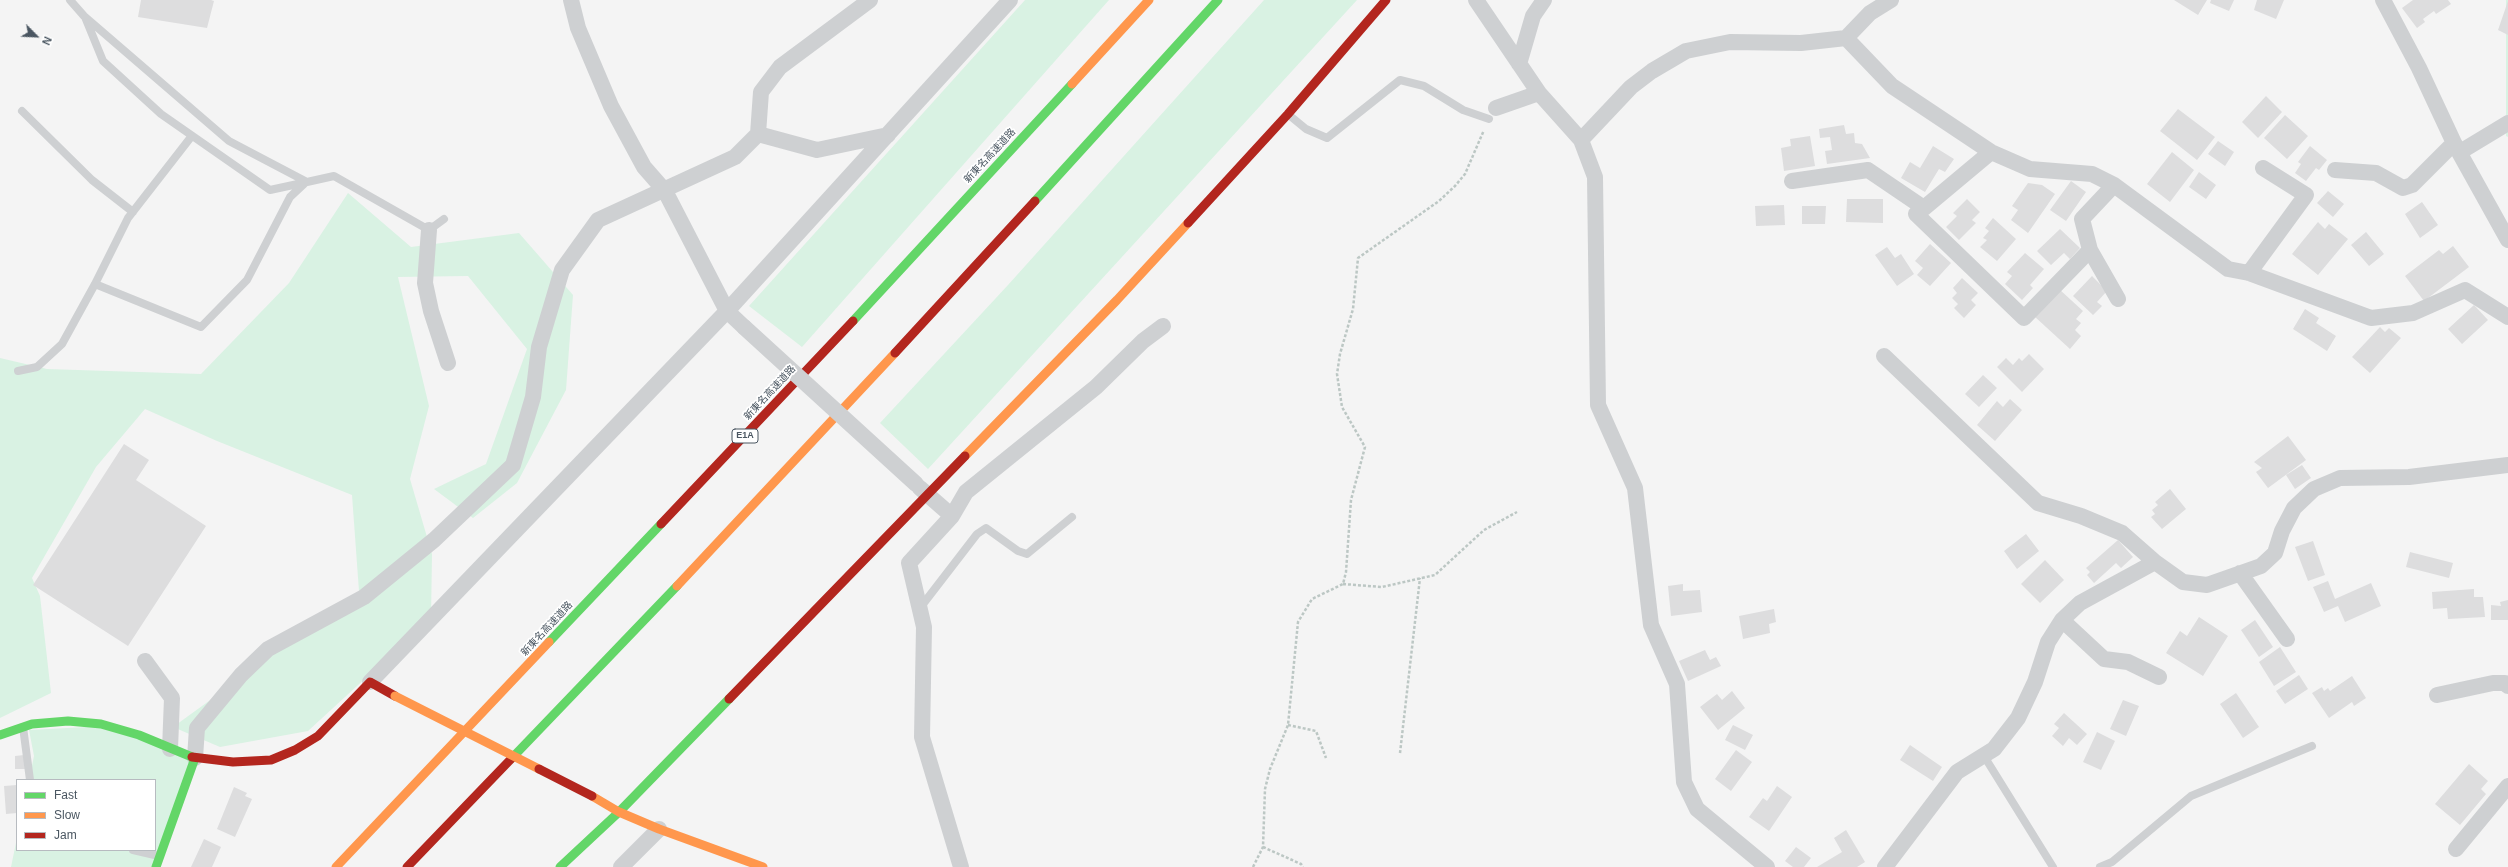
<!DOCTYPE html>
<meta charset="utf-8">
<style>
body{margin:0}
#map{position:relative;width:2508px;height:867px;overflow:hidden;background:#f4f4f4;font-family:Arial,sans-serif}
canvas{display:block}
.legend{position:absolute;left:16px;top:779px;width:140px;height:72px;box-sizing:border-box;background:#fff;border:1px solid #b7bbc0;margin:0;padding:5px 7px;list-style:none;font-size:12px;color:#4a5661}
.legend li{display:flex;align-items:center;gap:8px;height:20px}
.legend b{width:20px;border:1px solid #b7bbc0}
.north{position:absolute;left:16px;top:16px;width:40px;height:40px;-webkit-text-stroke:3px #fff;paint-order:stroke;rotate:114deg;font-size:11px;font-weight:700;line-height:16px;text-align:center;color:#4a5661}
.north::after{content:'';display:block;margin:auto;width:14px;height:18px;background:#4a5661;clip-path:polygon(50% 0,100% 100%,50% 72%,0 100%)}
</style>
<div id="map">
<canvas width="2508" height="867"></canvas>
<ul class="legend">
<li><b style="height:5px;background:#63d668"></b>Fast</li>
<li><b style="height:5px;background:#ff974d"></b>Slow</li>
<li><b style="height:5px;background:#b3261e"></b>Jam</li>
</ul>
<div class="north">N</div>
</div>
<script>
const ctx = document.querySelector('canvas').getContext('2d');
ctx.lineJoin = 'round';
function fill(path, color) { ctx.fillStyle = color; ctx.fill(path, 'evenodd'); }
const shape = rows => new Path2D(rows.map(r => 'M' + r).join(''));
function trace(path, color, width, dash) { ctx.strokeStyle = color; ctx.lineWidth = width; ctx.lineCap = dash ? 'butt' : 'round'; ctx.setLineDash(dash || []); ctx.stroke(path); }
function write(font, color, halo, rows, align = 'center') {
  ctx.font = font + ' Arial,"Noto Sans JP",sans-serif'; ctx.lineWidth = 3.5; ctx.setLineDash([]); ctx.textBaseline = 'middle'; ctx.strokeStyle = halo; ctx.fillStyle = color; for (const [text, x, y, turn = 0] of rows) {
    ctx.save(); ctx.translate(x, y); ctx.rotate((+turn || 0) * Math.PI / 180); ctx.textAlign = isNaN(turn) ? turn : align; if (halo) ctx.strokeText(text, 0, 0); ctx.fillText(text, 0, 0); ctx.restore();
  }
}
const green = shape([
 [1025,0,1109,0,802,347,749,306],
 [1264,0,1357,0,928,469,880,423,1008,285],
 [2506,0,2508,0,2508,137,2506,136],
 [348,193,411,247,519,233,573,295,566,390,517,483,473,518,434,489,486,464,527,349,468,276,398,277,429,406,410,479,432,554,431,618,308,731,220,747,173,727,220,693,251,667,360,605,352,495,217,441,145,409,96,467,32,578,40,596,51,693,0,718,0,358,47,369,201,374,289,283],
 [106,726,195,758,156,867,11,867,17,838,17,850,155,850,155,780,29,780,34,756,29,730]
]);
const building = shape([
 [141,0,211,0,214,1,207,28,138,17],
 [2174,0,2207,0,2198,15],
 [2211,0,2234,0,2229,11,2210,3],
 [2257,0,2284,0,2276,19,2254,10],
 [2413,0,2448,0,2451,4,2436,14,2434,11,2423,19,2425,22,2417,28,2402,8],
 [2508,1,2508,35,2498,30],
 [2266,96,2282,112,2258,138,2242,122],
 [2178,109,2215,137,2197,160,2160,131],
 [2285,115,2308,136,2287,159,2264,138],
 [1844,125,1846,134,1854,133,1855,143,1862,144,1870,158,1827,164,1825,151,1832,150,1830,137,1820,138,1819,129],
 [1810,136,1815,166,1784,171,1781,148,1791,146,1790,139],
 [2218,141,2234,152,2225,166,2208,154],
 [1933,146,1954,159,1945,172,1939,169,1925,192,1901,178,1910,162,1920,168],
 [2310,146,2327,160,2319,170,2316,168,2306,181,2295,173,2301,164,2298,162],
 [2172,152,2194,170,2170,202,2147,184],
 [2199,172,2216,185,2206,199,2189,187],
 [2071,181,2086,192,2066,221,2050,210],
 [2028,183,2042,185,2055,194,2028,233,2011,220,2018,210,2012,206],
 [2328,191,2344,204,2333,217,2317,203],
 [1847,199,1883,199,1883,223,1846,222],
 [1967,199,1980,212,1972,220,1976,223,1959,240,1946,227,1957,216,1953,213],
 [2422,202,2438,225,2420,238,2405,214],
 [1784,205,1785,225,1756,226,1755,206],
 [1802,206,1826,206,1825,224,1802,224],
 [1993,218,2016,239,1997,261,1980,247,1987,240,1983,238,1989,231,1985,228],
 [2318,222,2325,229,2329,224,2348,239,2318,275,2292,254],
 [2060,229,2080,248,2070,259,2064,253,2051,265,2037,251],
 [2366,232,2384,254,2369,266,2351,245],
 [1930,244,1951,263,1930,286,1917,275,1923,268,1915,261],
 [2453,246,2469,267,2424,301,2405,276,2439,250,2443,254],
 [1887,247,1895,258,1901,254,1914,274,1897,286,1875,255],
 [2025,253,2044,269,2030,285,2033,288,2022,300,2005,284,2012,276,2007,272],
 [2092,276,2107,291,2097,302,2102,306,2093,315,2073,296],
 [1962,278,1978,293,1971,300,1976,305,1964,318,1954,308,1958,304,1952,298,1957,293,1953,288],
 [2059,289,2083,311,2076,319,2081,323,2075,330,2081,336,2070,349,2034,316],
 [2474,305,2488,320,2462,344,2448,329],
 [2305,309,2319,318,2316,323,2336,336,2327,351,2293,329],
 [2380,327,2385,332,2389,328,2401,338,2370,373,2352,357],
 [2029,354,2044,369,2022,392,1997,367,2006,358,2013,365,2019,358,2022,361],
 [1983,375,1997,388,1979,407,1965,394],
 [2010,399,2022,410,1995,441,1977,425,1997,401,2003,407],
 [2288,436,2306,460,2268,488,2256,472,2262,468,2254,462],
 [124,444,149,460,136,480,206,526,128,646,33,585],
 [2302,465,2311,478,2295,489,2286,475],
 [2170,489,2186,509,2162,529,2151,517,2155,514,2152,510,2158,505,2155,502],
 [2026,534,2039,551,2017,569,2004,551],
 [2118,540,2133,557,2121,568,2116,563,2094,583,2087,575,2090,572,2086,568],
 [2313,541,2325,575,2308,581,2295,547],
 [2410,552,2453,563,2449,578,2406,567],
 [2045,560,2064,580,2040,603,2021,584],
 [2328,581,2335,599,2371,583,2381,606,2345,622,2338,606,2324,612,2313,587],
 [1683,584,1683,591,1700,590,1702,612,1671,616,1668,586],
 [2474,589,2474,597,2483,597,2485,617,2448,619,2447,608,2433,609,2432,592],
 [2508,600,2508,620,2491,620,2491,605,2501,606,2500,602],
 [1774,609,1776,622,1769,624,1770,633,1743,639,1739,616],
 [2199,617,2228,636,2203,676,2166,653,2180,631,2187,636],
 [2255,620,2273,647,2259,657,2241,630],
 [2280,647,2296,672,2274,686,2259,662],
 [1705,650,1710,660,1716,657,1721,666,1688,681,1679,661],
 [2299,675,2308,689,2285,704,2276,691],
 [2352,676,2366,698,2354,706,2352,702,2329,718,2312,693,2322,687,2324,691,2328,688,2330,691],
 [1732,691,1745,708,1718,730,1700,707,1717,694,1722,700],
 [2236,693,2259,727,2243,738,2220,704],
 [2123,700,2139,706,2126,736,2110,729],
 [2064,713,2087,734,2077,745,2069,738,2063,746,2052,736,2059,728,2054,724],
 [1733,725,1753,735,1745,750,1725,740],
 [2097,732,2115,741,2101,770,2083,762],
 [1910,745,1942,767,1933,781,1900,760],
 [1736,750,1752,762,1731,791,1715,779],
 [24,755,25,769,15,769,15,756],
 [2469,764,2488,781,2481,789,2486,794,2460,825,2435,804],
 [17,785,17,813,6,814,4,786],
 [1777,786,1792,797,1769,831,1749,817,1763,798,1767,801],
 [234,787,247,793,245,796,252,799,235,837,217,829],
 [1846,830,1865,862,1857,867,1817,867,1842,852,1834,838],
 [204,839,221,847,212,867,191,867],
 [1796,847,1811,858,1804,867,1793,867,1785,861]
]);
const path = shape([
 [1343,584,1382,587,1435,575,1484,530,1517,512],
 [1288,725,1316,731,1326,758],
 [1400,753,1420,578],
 [1263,847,1301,864,1303,867],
 [1253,867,1263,847,1265,789,1270,769,1288,725,1298,622,1312,599,1343,584,1346,572,1351,500,1365,447,1342,407,1337,374,1340,354,1353,309,1358,258,1439,201,1455,186,1465,174,1484,130]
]);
const lane = shape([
 [70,0,84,16,229,141,307,182,334,176,429,230,444,219],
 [85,17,103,61,161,114,270,190,307,182],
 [22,111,92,180,133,212],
 [1289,115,1306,129,1327,138,1400,80,1424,86,1463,110,1489,119],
 [95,284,201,327,247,280,290,197,306,182],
 [18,371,37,367,62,344,95,284,128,218,191,137],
 [920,608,977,534,986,528,1018,551,1027,554,1072,517],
 [23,727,30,780],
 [1984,756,2053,867],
 [133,850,159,856],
 [2100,867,2112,862,2191,796,2312,746]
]);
const street = shape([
 [571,0,578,28,611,106,644,167,665,191,727,311,744,327],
 [1476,0,1539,93,1581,140,1595,177,1598,405,1635,488,1651,625,1677,684,1684,782,1697,809,1767,867],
 [2383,0,2419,68,2454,143,2508,240],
 [1846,38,1892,86,1991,152,2030,169,2092,174,2114,185,2228,269,2249,273,2371,318,2413,313,2465,290,2508,317],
 [1519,64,1533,16,1544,0],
 [1496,108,1539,93],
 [758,134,817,150,888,135],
 [1581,140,1631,87,1652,71,1686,51,1730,42,1801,43,1846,38,1870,13,1891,0],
 [2460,152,2508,123],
 [2335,170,2376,173,2403,188,2412,185,2454,143],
 [1792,181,1868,170,1924,208,1916,214,2024,318,2090,250,2082,219,2114,185],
 [1924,208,1991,152],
 [429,230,425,283,431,311,448,363],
 [2090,250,2118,299],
 [2249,273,2306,195,2263,168],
 [1884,356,2038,503,2081,516,2122,533,2155,562],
 [920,488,952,516],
 [2240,573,2287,639],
 [2062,620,2104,659,2128,662,2159,677],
 [145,661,172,698,170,749],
 [370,682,727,311,1010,0],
 [2437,695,2493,683,2505,683,2508,686],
 [195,758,197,728,241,675,268,649,364,597,434,540,513,465,533,397,539,347,562,270,598,220,735,157,758,134,761,92,780,67,870,0],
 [2456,849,2508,786],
 [621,867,659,829],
 [961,867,922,737,924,627,909,563,952,516,966,492,1096,387,1143,341,1163,326],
 [1885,867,1957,772,1994,749,2018,718,2035,682,2048,642,2062,620,2080,603,2155,562,2183,582,2207,585,2261,566,2275,553,2282,531,2294,508,2314,489,2340,478,2409,477,2508,465]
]);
const fast = shape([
 [1035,201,1218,0],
 [853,321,1072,84],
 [549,642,661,524],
 [0,735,32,724,68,721,101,724,139,735,192,757],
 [511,759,677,586],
 [156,867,195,758],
 [560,867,619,812,729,699]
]);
const slow = shape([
 [1072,84,1149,0],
 [965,456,1117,300,1188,223],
 [677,586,895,353],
 [592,796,619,812,659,829,763,867],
 [336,867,549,642]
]);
const jam = shape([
 [1188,223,1288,114,1386,0],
 [895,353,1035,201],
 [661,524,853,321],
 [729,699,965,456],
 [192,757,233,762,271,760,295,750,318,736,370,682,395,696],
 [407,867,511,759]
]);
const streetBridge = shape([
 [744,327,916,484]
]);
const slowBridge = shape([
 [395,696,539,769]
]);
const jamBridge = shape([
 [539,769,592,796]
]);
const shields = [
 [745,436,26]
];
const shieldNames = [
 ["E1A",745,436]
];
const streetNames = [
 ["新東名高速道路",990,156,-47],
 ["新東名高速道路",770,393,-47],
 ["新東名高速道路",547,629,-47]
];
fill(green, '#d9f2e3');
fill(building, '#ddddde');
trace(path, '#bcc7c4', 2.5, [3, 2]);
trace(lane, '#ced0d2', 8);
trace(street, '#ced0d2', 16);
trace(fast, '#63d668', 9);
trace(slow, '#ff974d', 9);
trace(jam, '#b3261e', 9);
trace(streetBridge, '#ced0d2', 16);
trace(slowBridge, '#ff974d', 9);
trace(jamBridge, '#b3261e', 9);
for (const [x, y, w] of shields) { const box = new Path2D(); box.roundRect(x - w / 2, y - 7, w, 14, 3); ctx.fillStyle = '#fff'; ctx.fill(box); trace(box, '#4a5661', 1); }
write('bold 9px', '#4a5661', null, shieldNames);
write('10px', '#4a5661', '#fff', streetNames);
</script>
